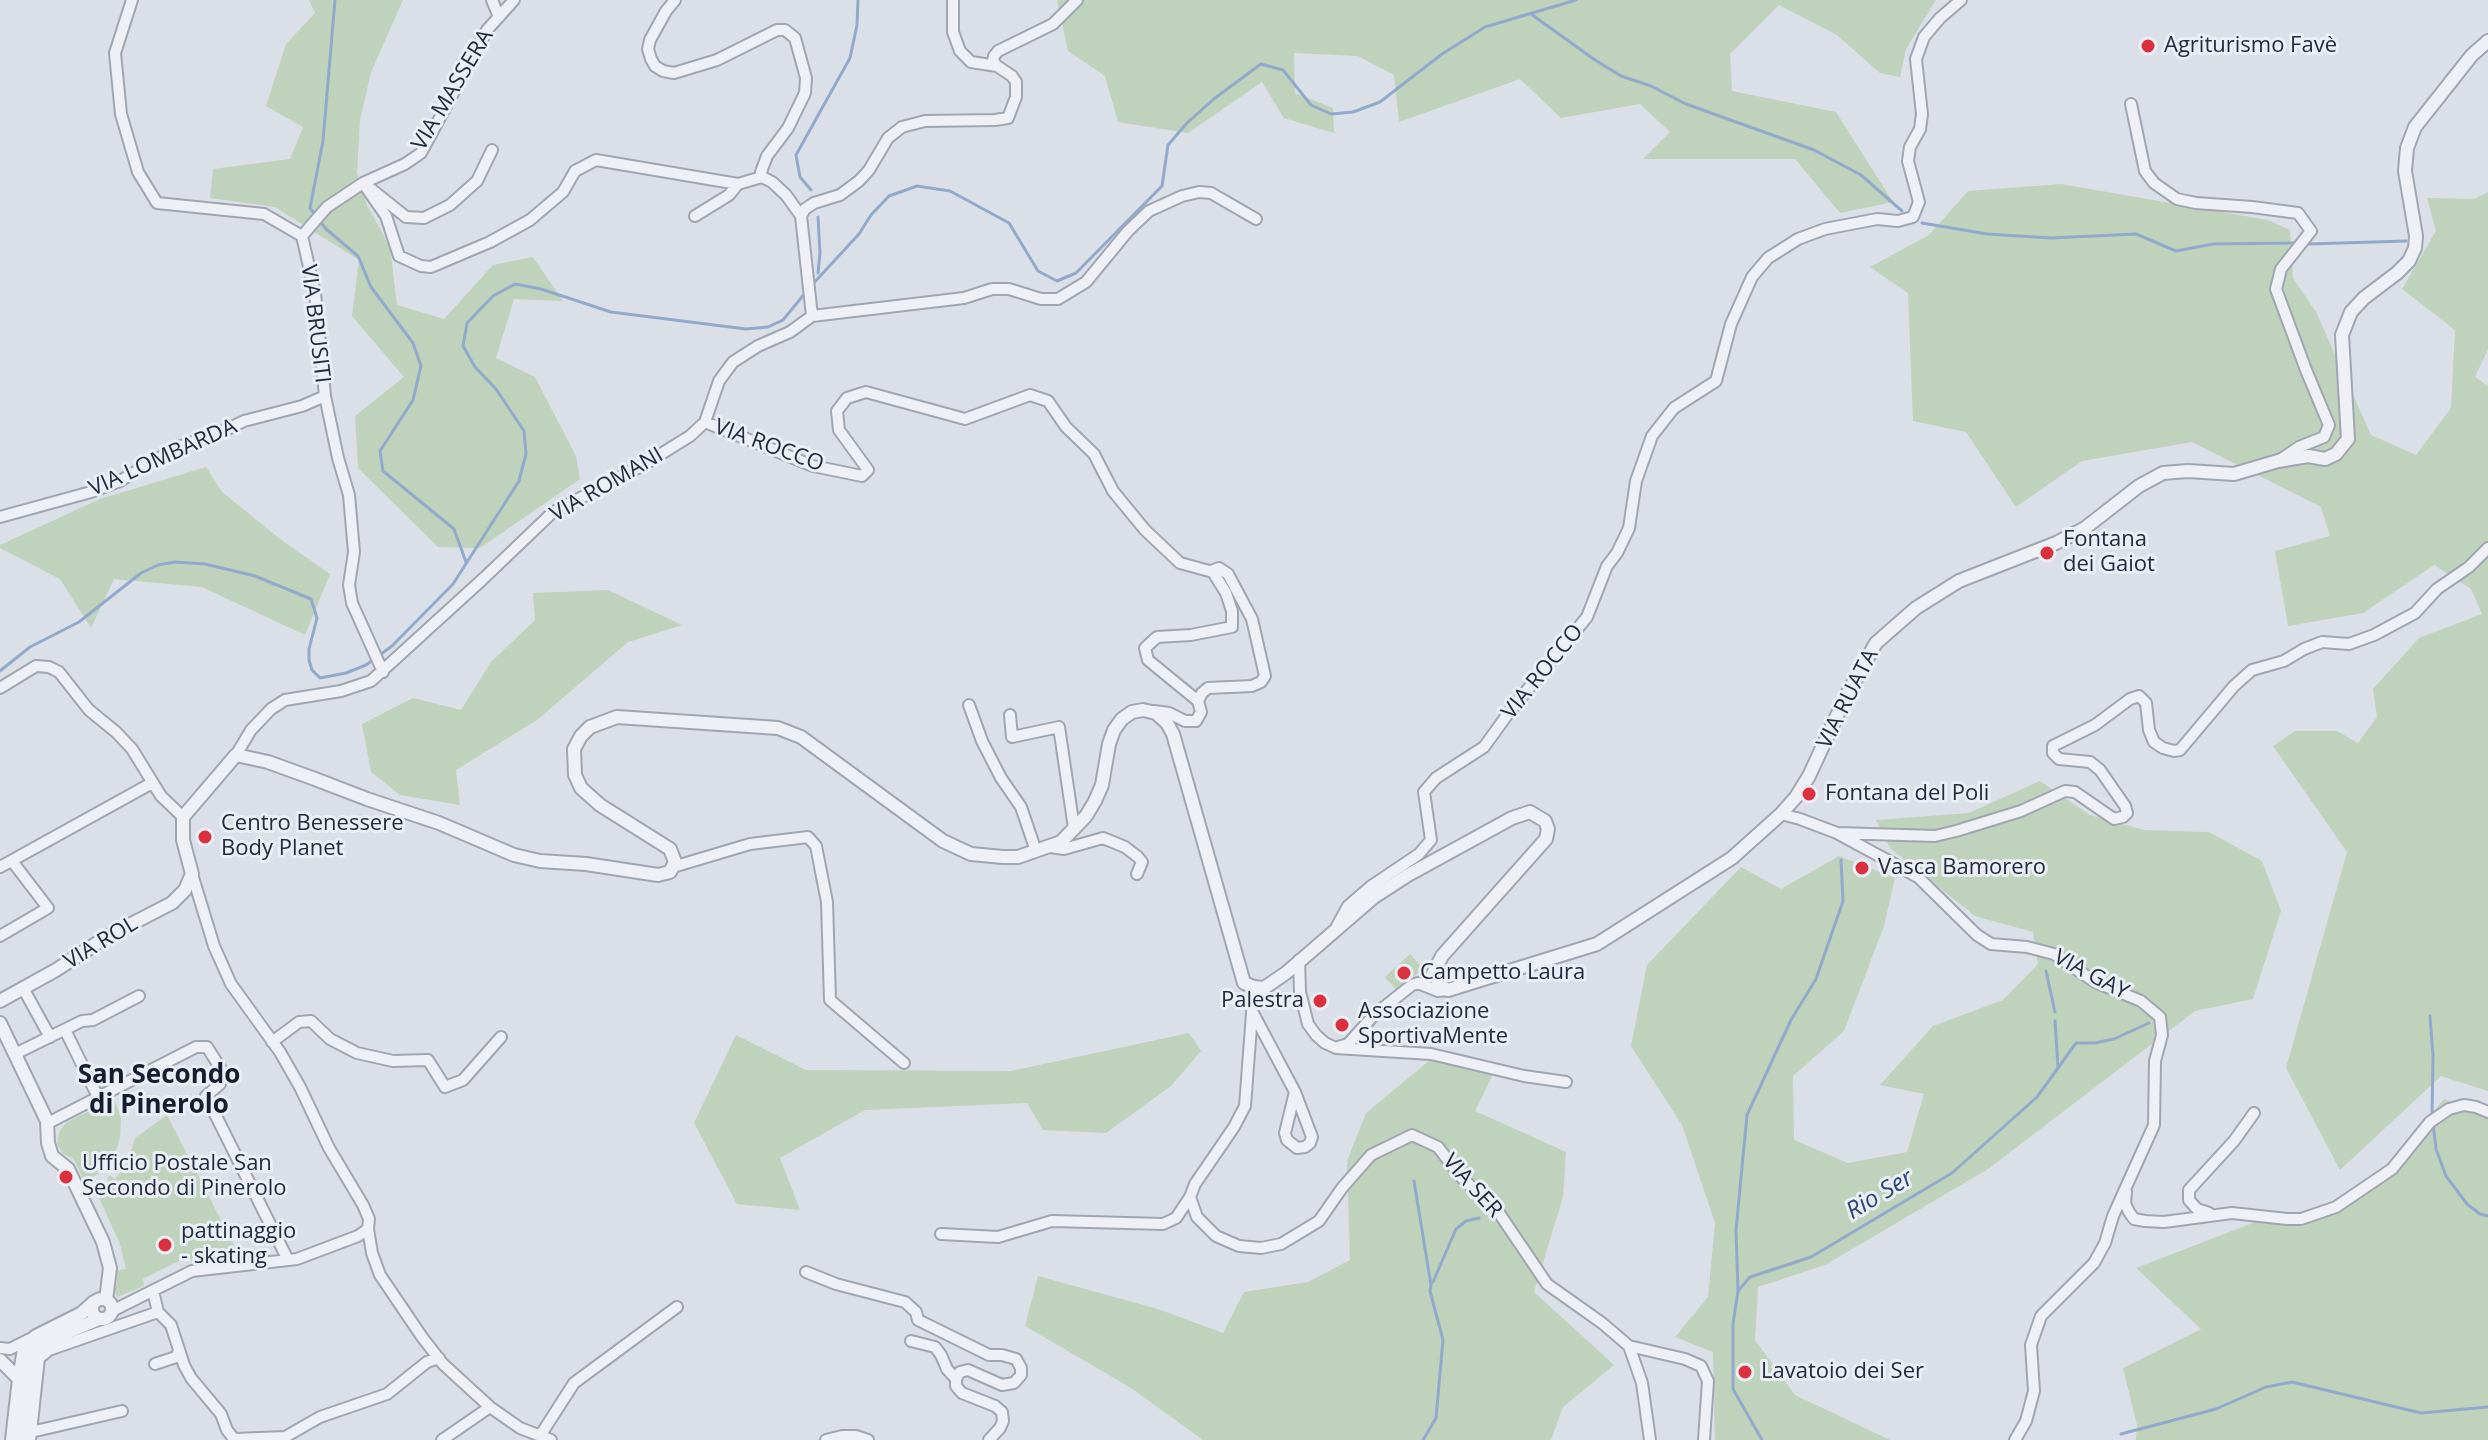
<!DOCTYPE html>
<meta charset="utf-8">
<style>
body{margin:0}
canvas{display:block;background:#dbdfe7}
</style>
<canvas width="2488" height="1440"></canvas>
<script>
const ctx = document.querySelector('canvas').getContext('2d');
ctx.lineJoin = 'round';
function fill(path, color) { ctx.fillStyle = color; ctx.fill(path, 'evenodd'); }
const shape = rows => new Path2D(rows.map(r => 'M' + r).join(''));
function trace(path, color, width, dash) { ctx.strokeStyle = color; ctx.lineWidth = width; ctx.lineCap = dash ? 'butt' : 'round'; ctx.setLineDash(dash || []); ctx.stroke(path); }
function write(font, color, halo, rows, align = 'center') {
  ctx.font = font + ' "Open Sans",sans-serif'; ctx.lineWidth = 6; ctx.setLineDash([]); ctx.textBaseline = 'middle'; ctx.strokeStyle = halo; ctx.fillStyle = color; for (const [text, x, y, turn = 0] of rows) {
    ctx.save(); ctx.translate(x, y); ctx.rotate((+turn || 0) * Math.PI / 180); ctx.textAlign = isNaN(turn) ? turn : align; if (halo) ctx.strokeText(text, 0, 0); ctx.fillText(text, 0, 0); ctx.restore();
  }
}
const green = shape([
 [309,0,403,0,371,72,360,120,357,173,367,205,390,247,397,305,444,319,493,265,533,257,563,301,514,299,496,358,535,377,576,456,580,479,480,548,438,547,358,468,355,416,404,377,352,316,359,260,275,207,210,198,213,169,290,159,303,127,266,106,286,44,315,13],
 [1057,0,1936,0,1906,49,1900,77,1880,73,1837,35,1779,5,1730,54,1732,91,1836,112,1893,202,1840,213,1795,159,1643,159,1670,132,1640,104,1561,118,1520,79,1399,122,1394,75,1358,56,1294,53,1295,93,1333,108,1334,133,1284,118,1262,82,1188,133,1118,122,1105,76,1068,51],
 [2061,184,2268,220,2290,230,2293,278,2316,312,2371,435,2416,455,2451,408,2455,330,2402,289,2436,231,2427,198,2474,199,2488,192,2488,349,2475,377,2488,386,2488,1091,2441,1076,2340,1170,2286,1068,2347,852,2273,746,2295,731,2337,731,2358,743,2377,717,2373,689,2419,638,2482,614,2471,589,2434,565,2363,613,2288,626,2275,551,2330,536,2321,507,2192,442,2082,461,2016,507,1966,432,1913,421,1908,293,1870,267,1929,235,1968,191],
 [206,467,222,492,284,542,330,574,305,635,202,587,114,579,91,628,60,579,0,548,0,545,100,499],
 [608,590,682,625,628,642,537,720,456,770,460,805,400,795,371,772,362,724,413,698,461,710,491,662,535,620,533,593],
 [2040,781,2090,815,2144,830,2209,832,2262,861,2281,911,2253,999,2195,1011,1988,1169,1825,1265,1758,1287,1755,1340,1795,1395,1890,1440,1715,1440,1713,1352,1675,1337,1708,1297,1715,1223,1682,1125,1631,1046,1647,965,1741,867,1781,889,1839,856,1895,878,1884,926,1844,1031,1793,1076,1794,1140,1848,1163,1907,1152,1924,1094,1880,1085,1933,1026,2003,1000,2038,964,2033,932,1975,916,1890,848,1876,820,1969,813],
 [1410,954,1423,968,1398,992,1385,977],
 [1189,1033,1201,1051,1171,1086,1106,1133,1043,1130,1027,1103,865,1110,780,1158,800,1210,737,1204,694,1123,736,1035,806,1070,1011,1071],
 [1430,1060,1494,1072,1475,1111,1566,1152,1563,1197,1534,1292,1614,1365,1563,1407,1551,1440,1203,1440,1131,1388,1025,1326,1038,1276,1158,1309,1223,1333,1244,1292,1308,1282,1350,1260,1347,1161,1366,1113],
 [114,1099,121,1118,120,1137,117,1148,104,1169,85,1183,74,1159,63,1154,57,1144,59,1132,67,1122],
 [2444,1099,2488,1117,2488,1440,2136,1440,2137,1425,2123,1368,2201,1329,2136,1268,2263,1219,2311,1214,2368,1191],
 [167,1115,239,1255,192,1263,189,1256,143,1279,144,1286,117,1297,114,1291,117,1283,117,1270,126,1269,120,1244,97,1193,99,1187,106,1187,109,1175,115,1179,127,1164,135,1138]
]);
const stream = shape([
 [335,0,323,141,310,208,326,229,358,256,371,287,413,343,421,366,413,400,380,451,383,471,454,529,466,562],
 [1531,14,1595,60,1621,76,1651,86,1686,104,1814,150,1861,175,1902,211],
 [811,190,800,177,796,155,850,58,857,25,858,0],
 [1922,223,1987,234,2051,238,2136,234,2176,251,2213,244,2293,243],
 [2308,244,2406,241],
 [818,273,820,253,818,217],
 [811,286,859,234,871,215,889,196,917,186,950,191,1009,223,1038,271,1057,281,1076,273,1162,186,1168,145,1187,123,1215,98,1261,64,1283,70,1311,105,1331,114,1353,112,1380,102,1442,54,1485,27,1576,0],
 [0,671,30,647,79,622,141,573,158,565,175,562,205,564,255,576,311,599,317,618,309,649,309,660,312,670,320,678,346,673,366,665,392,646,453,584,519,481,526,454,524,431,496,389,475,367,463,346,467,323,493,296,515,284,541,289,611,312,746,329,768,327,783,320,806,292],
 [2046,971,2055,1012],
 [2430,1016,2433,1056,2432,1116],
 [2055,1021,2058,1068],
 [2433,1123,2436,1149,2446,1176,2467,1204,2480,1214,2488,1216],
 [1414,1181,1431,1285,1430,1291,1443,1340,1436,1418,1423,1440],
 [1433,1282,1456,1229,1466,1221,1479,1218],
 [1738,1291,1736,1230,1747,1115,1791,1020,1816,979,1843,901,1841,860],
 [2121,1434,2216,1409,2266,1387,2292,1382,2421,1413,2488,1407],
 [1762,1440,1733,1389,1733,1324,1738,1291,1750,1277,1811,1257,1952,1173,2037,1097,2076,1043,2095,1043,2114,1039,2149,1023]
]);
const minor = shape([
 [132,0,115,53,121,114,138,172,157,203,264,214,302,236,315,293,325,396,338,458,349,495,354,552,349,585,352,603,383,672],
 [492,0,499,17],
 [675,0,666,11,650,40,648,49,651,59,655,66,663,71,674,73,717,60,777,30,785,30,795,38,806,78,805,93,788,128,767,156,761,172,762,177],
 [953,0,953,32,960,51,971,62,997,66],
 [2131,104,2145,171,2154,183,2177,199,2196,203,2252,207,2298,213,2311,231,2281,269,2276,289,2306,370,2329,425,2324,437,2299,447,2280,460],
 [363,183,386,216,399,256,421,266,431,267,490,242,530,220,563,192,575,171,596,160,738,184],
 [371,189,406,217,424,218,450,205,477,181,492,150],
 [695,216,729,195,738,184,762,177,772,182,786,195,801,216],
 [302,236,327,207,363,183,405,164,421,153,487,30,514,0],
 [812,316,964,298,992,289,1009,289,1041,299,1058,299,1086,282,1128,231,1149,211,1182,196,1199,192,1211,193,1256,219],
 [705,422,813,466,862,476,868,470,839,430,837,411,847,398,866,392,965,419,1030,395,1048,401,1066,427,1094,454,1113,491,1145,530,1180,563,1213,572,1226,593,1232,611,1232,627,1191,635,1157,637,1145,648,1148,660,1198,701,1201,712,1196,721,1185,721,1169,713,1154,711],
 [0,517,91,492,120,481,178,447,215,435,244,421,302,406,325,396],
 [0,688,36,666,49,667,59,672,89,710,116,732,132,749,161,796,183,817],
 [1198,701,1202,693,1208,688,1252,686,1261,682,1265,676,1252,619,1228,574,1219,568,1211,571],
 [969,705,982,741,1001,778,1021,807,1036,851],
 [1010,715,1012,737,1059,727,1074,828],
 [236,755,251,730,271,709,285,700,341,691,371,681,484,578,552,513,645,464,690,436,705,422,719,381,733,362,758,346,790,332,812,316,801,216,805,209,814,203,840,195,859,181,869,170,888,138,902,127,925,121,995,120,1008,118,1016,97,1016,82,1012,76,997,66,993,61,994,56,998,51,1053,24,1077,0],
 [1781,814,1800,819,1837,833,1918,877,1977,935,1991,944,2027,947,2054,954,2095,982,2141,1001,2160,1017,2162,1035,2155,1061,2154,1125,2113,1216,2105,1243,2094,1263,2041,1316,2031,1345,2034,1391,2026,1421,2015,1440],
 [1837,833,1935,836,1956,831,2021,811,2065,791,2075,792,2114,819,2123,817,2127,813,2125,806,2100,770,2090,762,2059,759,2053,753,2053,746,2095,725,2130,699,2139,696,2146,703,2149,730,2154,742,2163,748,2174,751,2180,750,2234,686,2252,670,2284,661,2304,649,2322,642,2349,644,2374,635,2415,613,2437,589,2469,567,2488,548],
 [1050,847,1064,849,1103,838,1125,847,1138,857,1142,862,1137,874],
 [0,867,152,783],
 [673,867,750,844,808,837,816,846,827,902,830,1000,904,1063],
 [192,874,214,946,231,984,280,1052,300,1087,329,1148,363,1205,369,1219,368,1229,372,1253,380,1275,422,1337,443,1364,490,1407,520,1428,551,1440],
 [1337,926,1348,906,1370,887,1419,854,1431,840,1424,792,1436,778,1484,747,1510,711,1587,617,1607,566,1617,553,1629,528,1636,481,1652,436,1674,408,1716,381,1731,324,1752,277,1768,258,1798,239,1825,229,1877,219,1898,221,1913,217,1919,202,1908,161,1910,147,1920,129,1922,114,1916,59,1924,37,1940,18,1961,0],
 [0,936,48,908,12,861],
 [1299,960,1300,992,1308,1024,1316,1035,1325,1043,1336,1048,1431,1054,1524,1076,1566,1082],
 [1254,987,1245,1106,1234,1127,1195,1184,1190,1197,1197,1217,1216,1236,1239,1246,1261,1248,1281,1244,1319,1221,1342,1188,1371,1155,1412,1135,1438,1147,1460,1176,1499,1213,1547,1284,1602,1323,1629,1346,1685,1359,1701,1366,1708,1381,1704,1440],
 [23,988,50,1037],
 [1253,1013,1295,1092,1285,1133,1287,1140,1297,1148,1305,1147,1310,1143,1312,1137,1295,1092],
 [65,1030,98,1097],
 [272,1042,299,1022,311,1021,330,1039,357,1053,393,1061,428,1060,445,1087,463,1080,501,1037],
 [1338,1047,1348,1044,1374,1015,1412,985,1418,983,1438,991,1448,990],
 [15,1054,82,1021,93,1020,139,996],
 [48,1123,196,1047,207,1047,221,1069,220,1084,206,1096,288,1260],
 [2126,1192,2125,1203,2129,1212,2134,1219,2145,1221,2164,1222,2232,1213,2287,1219,2301,1219,2336,1207,2392,1169,2430,1122,2449,1109,2464,1105,2476,1107,2488,1112],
 [2209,1213,2197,1209,2189,1200,2189,1190,2234,1141,2254,1113],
 [941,1234,998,1237,1052,1221,1163,1224,1176,1218,1190,1197],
 [806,1272,836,1284,905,1302,916,1312,918,1320,989,1355,1002,1355,1016,1359,1021,1368,1021,1375,1014,1383,1002,1385,968,1370,960,1372,956,1379],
 [112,1311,192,1271,297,1259,358,1236,368,1229],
 [158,1312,171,1325,184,1365,191,1378,221,1414,227,1430,234,1439,285,1437,320,1417,387,1394,427,1362,439,1358],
 [911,1341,935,1347,941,1355,947,1369,956,1379,956,1386,962,1393,995,1406,1002,1412,1003,1421,1000,1428,989,1440],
 [1629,1346,1642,1383,1650,1440],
 [0,1348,10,1349,30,1339],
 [155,1364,176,1357,179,1351],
 [31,1432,39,1358,49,1350,158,1312,153,1291],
 [540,1436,574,1383,677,1307],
 [30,1440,31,1432,122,1411],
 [442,1440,490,1407],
 [826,1440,842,1436,856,1436,868,1440]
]);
const tertiary = shape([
 [0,1001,56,970,108,936,172,903,185,890,192,874,183,840,183,817,236,755,268,762,315,779,367,799,439,823,514,855,540,861,586,864,658,875,670,872,675,862,670,849,600,805,581,788,575,775,574,749,581,736,590,727,617,717,778,728,801,737,943,841,971,854,1003,857,1018,857,1061,842,1086,816,1095,801,1102,785,1109,744,1114,730,1122,719,1132,712,1143,710,1156,713,1167,723,1173,734,1244,983,1254,987,1264,988,1286,973,1374,897,1408,875,1512,818,1530,812,1545,821,1548,829,1546,839,1442,956,1433,974,1436,978,1441,986,1448,990,1597,944,1732,858,1781,814,1796,797,1809,776,1846,696,1876,643,1916,608,1959,581,2056,543,2085,528,2139,486,2163,473,2188,471,2234,474,2278,461,2308,456,2325,459,2336,454,2348,439,2342,335,2351,312,2364,298,2397,273,2409,261,2415,248,2416,236,2405,171,2407,148,2415,127,2472,55,2488,41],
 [0,1023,47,1121,48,1143,52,1156,68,1169,103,1242,110,1268,106,1300],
 '92 1309a10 10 0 1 1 20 0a10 10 0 1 1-20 0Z',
 [0,1360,19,1379,12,1440],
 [19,1379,24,1349,28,1343,36,1336,82,1313,94,1302],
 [21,1440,30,1361,33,1353,42,1343,99,1319]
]);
const markers = [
 [2148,46,8,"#dc303f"],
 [2047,553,8,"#dc303f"],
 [1809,794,8,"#dc303f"],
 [205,837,8,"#dc303f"],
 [1862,868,8,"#dc303f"],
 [1404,973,8,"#dc303f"],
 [1320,1001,8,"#dc303f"],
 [1342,1025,8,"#dc303f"],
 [66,1177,8,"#dc303f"],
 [165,1245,8,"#dc303f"],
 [1745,1372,8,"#dc303f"]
];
const poiNames = [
 ["Agriturismo Favè",2164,46],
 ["Fontana",2063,540],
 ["dei Gaiot",2063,565],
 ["Fontana del Poli",1825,794],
 ["Centro Benessere",221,824],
 ["Body Planet",221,849],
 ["Vasca Bamorero",1878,868],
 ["Campetto Laura",1420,973],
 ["Palestra",1304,1001,"right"],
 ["Associazione",1358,1012],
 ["SportivaMente",1358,1037],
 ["Ufficio Postale San",82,1164],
 ["Secondo di Pinerolo",82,1189],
 ["pattinaggio",181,1232],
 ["- skating",181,1257],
 ["Lavatoio dei Ser",1761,1372]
];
const streetNames = [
 ["VIA MASSERA",453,90,-59],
 ["VIA BRUSITI",315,324,83],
 ["VIA ROCCO",769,446,20],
 ["VIA LOMBARDA",163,458,-24],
 ["VIA ROMANI",607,485,-30],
 ["VIA ROCCO",1543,672,-51],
 ["VIA RUATA",1848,699,-63],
 ["VIA ROL",101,943,-31],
 ["VIA GAY",2091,975,28],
 ["VIA SER",1472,1186,48]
];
const waterNames = [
 ["Rio Ser",1880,1195,-31]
];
const quarterNames = [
 ["San Secondo",159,1076],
 ["di Pinerolo",159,1106]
];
fill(green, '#bfd2bb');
trace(stream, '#91aacc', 3);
trace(minor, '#a0a6b1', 14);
trace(tertiary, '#a0a6b1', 16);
trace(minor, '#eef0f5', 10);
trace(tertiary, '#eef0f5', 12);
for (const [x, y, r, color] of markers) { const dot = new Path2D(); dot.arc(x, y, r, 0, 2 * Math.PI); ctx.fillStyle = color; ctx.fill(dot); trace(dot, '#eaeef5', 3); }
write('22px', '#232c3f', '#eaeef5', poiNames, 'left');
write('22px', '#232c3f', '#eaeef5', streetNames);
write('italic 24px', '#2a4776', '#eaeef5', waterNames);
write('bold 26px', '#161d2f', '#eaeef5', quarterNames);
</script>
